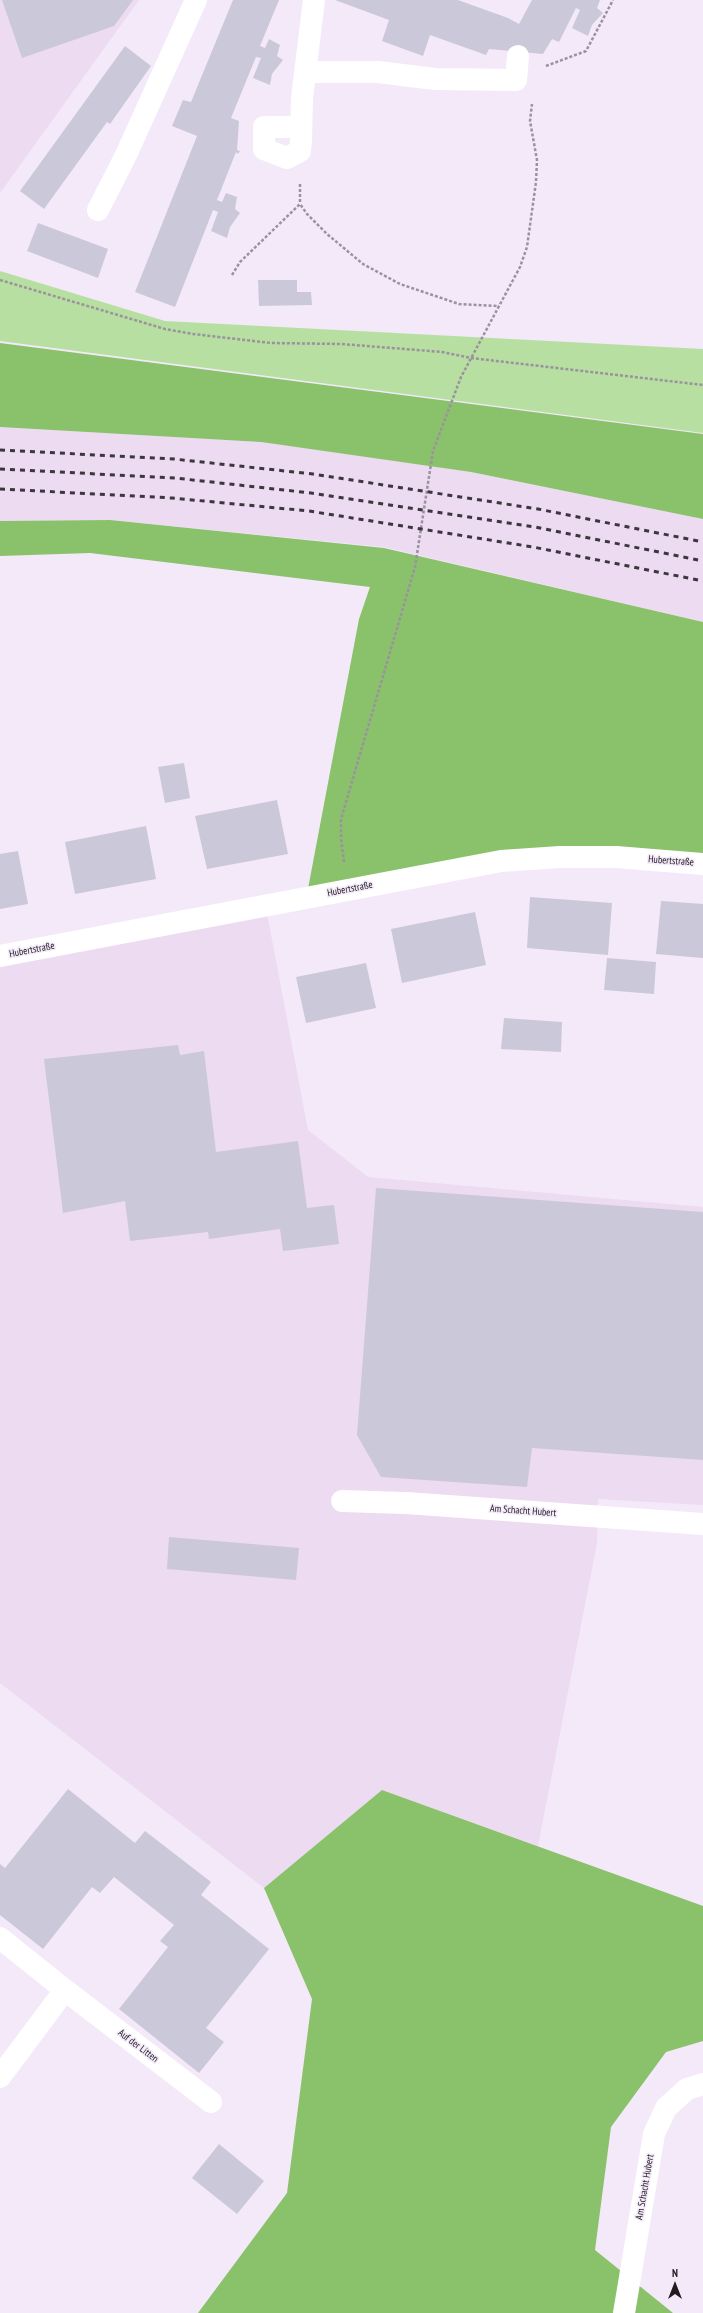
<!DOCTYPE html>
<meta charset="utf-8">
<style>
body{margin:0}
#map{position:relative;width:703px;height:2313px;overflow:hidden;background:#f4e9f9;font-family:"PT Sans Narrow",sans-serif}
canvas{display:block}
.north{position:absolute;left:655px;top:2265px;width:40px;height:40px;-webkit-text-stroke:3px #f4e9f9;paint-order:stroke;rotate:0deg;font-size:11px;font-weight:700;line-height:16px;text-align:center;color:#1f1b20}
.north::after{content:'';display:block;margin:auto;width:14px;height:18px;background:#1f1b20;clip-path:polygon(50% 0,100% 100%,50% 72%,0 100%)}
</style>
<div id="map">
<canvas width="703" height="2313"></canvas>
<div class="north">N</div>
</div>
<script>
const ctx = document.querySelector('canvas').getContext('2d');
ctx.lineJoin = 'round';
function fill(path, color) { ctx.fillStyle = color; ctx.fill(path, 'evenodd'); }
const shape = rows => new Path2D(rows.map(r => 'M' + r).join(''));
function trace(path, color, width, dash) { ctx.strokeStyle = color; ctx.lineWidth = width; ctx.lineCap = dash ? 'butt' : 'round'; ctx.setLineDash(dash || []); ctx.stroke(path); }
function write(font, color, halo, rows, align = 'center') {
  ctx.font = font + ' "PT Sans Narrow",sans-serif'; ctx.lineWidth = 3; ctx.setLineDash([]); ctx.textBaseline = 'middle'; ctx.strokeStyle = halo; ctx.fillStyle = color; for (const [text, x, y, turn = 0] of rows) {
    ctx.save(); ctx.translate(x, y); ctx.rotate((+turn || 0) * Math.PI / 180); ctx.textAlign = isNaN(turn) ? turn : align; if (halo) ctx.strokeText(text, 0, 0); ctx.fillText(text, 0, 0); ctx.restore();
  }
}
const built = shape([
 [0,0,139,0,0,193],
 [0,427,261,442,471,472,703,519,703,622,384,547,110,520,0,521],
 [266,908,308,1130,368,1177,703,1207,703,1505,598,1499,597,1543,538,1846,382,1790,264,1888,0,1683,0,960]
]);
const green = shape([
 [0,271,165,321,703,349,703,433,0,341]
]);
const forest = shape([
 [0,343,703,434,703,519,471,472,261,442,0,427],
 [110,520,384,548,703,622,703,857,620,855,307,894,359,619,370,587,90,553,0,556,0,521],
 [382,1790,703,1906,703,2041,666,2052,611,2127,595,2250,673,2313,198,2313,287,2193,312,1999,264,1888]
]);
const building = shape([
 [2,0,133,0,114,26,22,58],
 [233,0,279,0,260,46,265,48,269,39,280,45,277,56,283,60,272,74,270,85,253,78,261,58,256,57,231,118,239,121,237,150,240,151,238,154,236,152,217,200,222,202,226,193,237,197,235,209,240,213,230,227,227,238,211,231,218,212,213,210,175,307,135,292,197,136,172,126,183,100,191,102],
 [335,0,458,0,508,18,519,24,532,0,600,0,597,8,603,13,592,25,588,36,572,28,580,10,576,8,559,42,552,39,543,54,489,49,486,55,430,35,423,56,382,41,389,20],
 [125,46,151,66,110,124,107,122,44,209,20,191],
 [38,223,108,249,98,278,27,251],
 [258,280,297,280,297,292,311,292,312,305,259,306],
 [184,763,190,798,165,803,158,767],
 [277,800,288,854,207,869,195,816],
 [146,826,156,879,75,894,65,842],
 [18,851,28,904,0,909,0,854],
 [530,897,612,903,608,955,527,948],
 [661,901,703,904,703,958,656,954],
 [475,912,486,965,402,983,391,929],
 [607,958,656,962,654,994,604,990],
 [366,963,376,1008,306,1023,296,977],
 [504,1018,562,1022,561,1052,501,1049],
 [178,1045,180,1055,204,1051,216,1152,298,1141,307,1208,334,1205,339,1244,283,1251,280,1229,209,1239,208,1232,130,1241,125,1201,63,1213,44,1059],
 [376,1188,703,1212,703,1460,532,1448,527,1487,381,1477,357,1435],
 [169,1537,299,1548,296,1580,167,1569],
 [68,1789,135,1843,145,1831,211,1882,201,1895,269,1949,206,2028,224,2042,199,2073,119,2009,168,1947,160,1941,174,1925,114,1877,100,1893,92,1887,43,1949,0,1915,0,1864,5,1868],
 [219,2144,264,2181,237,2214,192,2178]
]);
const path = shape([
 [546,66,586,51,613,0],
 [300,184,300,204],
 [232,275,240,262,300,204,307,214,327,234,363,264,400,284,459,304,499,306],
 [0,280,165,329,193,334,271,343,342,344,442,352,471,358,703,385],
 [344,862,341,838,341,819,415,567,433,451,461,377,520,267,527,247,536,182,537,160,530,121,532,104]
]);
const minor = shape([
 [306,72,378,72,435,79,516,80,518,56],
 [301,127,264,127,264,149,287,158,300,151,301,140,302,98,314,0],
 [98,210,126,155,196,0],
 [0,956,501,861,560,857,616,857,703,864],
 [342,1501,406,1503,703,1524],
 [0,1938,65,1990,0,2077],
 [65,1990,211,2102],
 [624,2313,654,2134,666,2108,687,2089,703,2084]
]);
const rail = shape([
 [0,450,174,459,313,474,538,509,703,542],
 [0,469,175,478,311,493,535,527,703,561],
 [0,489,172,498,309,511,533,547,703,581]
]);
const streetNames = [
 ["Hubertstraße",671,861,4],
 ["Hubertstraße",350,889,-11],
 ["Hubertstraße",32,950,-11],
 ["Am Schacht Hubert",523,1511,4],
 ["Auf der Litten",138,2046,37],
 ["Am Schacht Hubert",645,2187,-80]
];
fill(built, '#ecdbf1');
fill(green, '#b7dfa1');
fill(forest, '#8ac16b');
fill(building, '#cbc8da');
trace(path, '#9b929e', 2.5, [3, 2]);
trace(minor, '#fff', 22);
trace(rail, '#3c373e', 3, [5, 5]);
write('10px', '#1f1b20', '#f4e9f9', streetNames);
</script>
